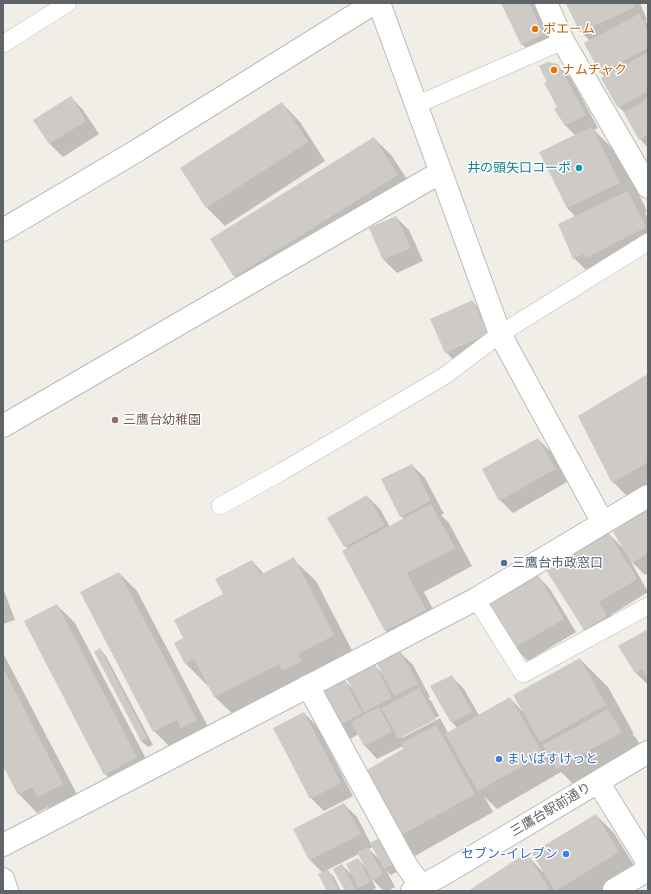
<!DOCTYPE html>
<meta charset="utf-8">
<style>
body{margin:0}
#map{position:relative;width:651px;height:894px;overflow:hidden;background:#f1ede7;font-family:"Space Grotesk",sans-serif}
canvas{display:block}
.frame{position:absolute;inset:0;border:4px solid #5e6467;pointer-events:none}
</style>
<div id="map">
<canvas width="651" height="894"></canvas>
<div class="frame"></div>
</div>
<script>
const ctx = document.querySelector('canvas').getContext('2d');
ctx.lineJoin = 'round';
function fill(path, color) { ctx.fillStyle = color; ctx.fill(path, 'evenodd'); }
const shape = rows => new Path2D(rows.map(r => 'M' + r).join(''));
function trace(path, color, width, dash) { ctx.strokeStyle = color; ctx.lineWidth = width; ctx.lineCap = dash ? 'butt' : 'round'; ctx.setLineDash(dash || []); ctx.stroke(path); }
function write(font, color, halo, rows, align = 'center') {
  ctx.font = font + ' "Space Grotesk","Noto Sans JP",sans-serif'; ctx.lineWidth = 3; ctx.setLineDash([]); ctx.textBaseline = 'middle'; ctx.strokeStyle = halo; ctx.fillStyle = color; for (const [text, x, y, turn = 0] of rows) {
    ctx.save(); ctx.translate(x, y); ctx.rotate((+turn || 0) * Math.PI / 180); ctx.textAlign = isNaN(turn) ? turn : align; if (halo) ctx.strokeText(text, 0, 0); ctx.fillText(text, 0, 0); ctx.restore();
  }
}
const shadow = shape([
 [502,3,535,3,556,47,534,57,522,44],
 [571,3,640,3,647,20,645,21,648,24,648,148,640,139,626,114,619,107,605,77,601,73,585,43,590,41,580,31],
 [557,65,571,78,598,128,594,130,620,156,647,211,645,212,648,219,648,245,587,271,574,258,576,217,567,208,541,153,576,136,565,125,549,83],
 [71,97,83,110,99,134,63,157,50,144,35,121],
 [282,103,300,122,325,161,225,226,207,208],
 [374,138,392,156,416,193,253,295,235,277,211,240],
 [396,217,409,230,423,261,397,273,384,260,370,228],
 [473,302,485,314,500,346,458,365,446,352],
 [648,375,648,506,641,510,613,482],
 [538,439,551,452,567,482,513,513,500,500],
 [412,465,425,478,444,514,441,515,449,523,472,566,424,592,443,628,404,649,386,631,344,552,348,550,328,518,367,496,380,509,390,527,404,519,401,516],
 [648,508,648,573,645,575,630,560,648,592,611,615,619,629,597,643,584,630,548,570,608,533,623,548],
 [293,559,316,581,356,658,238,719,215,697,209,686,208,686,186,664,175,643,185,638,224,595,252,561,264,574],
 [119,573,137,591,214,738,172,749,154,731],
 [538,576,550,589,576,632,528,661,515,648],
 [3,588,15,620,3,624],
 [57,605,75,623,155,776,123,792,105,774],
 [648,630,648,685,636,673,620,647],
 [100,649,106,656,153,745,148,747,141,741],
 [400,652,413,665,430,697,428,698,432,702,439,716,402,736,402,738,440,718,448,733,457,728,452,722,451,676,464,689,479,715,510,698,522,711,580,659,608,687,634,734,632,734,636,738,648,759,585,796,561,772,497,809,484,796,493,812,415,856,397,838,405,750,403,746,377,759,365,746,359,734,350,739,337,726,344,680,353,689,375,666,383,674],
 [3,653,81,802,56,815,48,807,37,813,19,794,3,763],
 [304,713,317,726,353,796,324,811,311,798],
 [344,804,357,817,371,844,402,869,391,875,386,870,395,887,388,891,384,891,371,878,376,888,371,891,363,891,361,889,362,891,346,891,342,865,353,876,358,859,365,867,359,854,327,870,334,877,341,891,328,891,323,873,310,860,294,830],
 [373,847,379,859,369,849],
 [596,815,614,833,637,870,603,891,470,891,526,854,543,872]
]);
const building = shape([
 [501,3,529,3,544,34,521,45],
 [568,3,634,3,635,7,580,32,566,4],
 [639,14,648,30,648,48,600,73,584,43],
 [648,52,648,91,618,108,601,78],
 [548,62,558,64,586,115,565,126,554,109,557,107,544,83,547,82,539,66],
 [71,96,86,121,49,144,33,120],
 [648,98,648,134,639,140,624,113],
 [282,102,308,142,206,208,180,168],
 [592,127,620,183,567,208,539,152],
 [374,137,398,175,234,277,210,239],
 [628,191,646,227,586,258,584,254,573,259,558,224],
 [396,216,411,248,383,260,369,228],
 [473,300,488,334,445,353,430,319],
 [648,374,648,462,612,483,578,416],
 [538,438,555,469,499,501,482,469],
 [412,464,431,501,400,517,381,479],
 [367,495,385,525,344,547,327,518],
 [431,504,455,548,407,573,426,610,385,631,342,551],
 [648,507,648,553,632,563,612,530],
 [608,532,637,579,599,602,607,616,584,630,546,570],
 [294,557,334,635,298,654,302,661,282,671,279,664,214,697,194,659,185,664,174,643,183,638,174,620,223,594,215,579,252,560,260,575],
 [119,572,197,720,181,728,177,720,153,732,80,592],
 [538,575,564,619,514,648,488,605],
 [57,604,137,757,104,775,24,621],
 [648,629,648,678,642,669,635,673,618,646],
 [100,648,147,738,141,741,94,652],
 [400,651,418,684,394,696,377,664],
 [580,658,606,705,540,742,513,695],
 [375,664,392,698,364,712,347,679],
 [3,668,63,784,37,797,32,787,18,795,3,766],
 [452,675,472,712,451,723,430,686],
 [344,679,362,713,336,727,318,693],
 [419,688,436,719,398,739,382,708],
 [510,697,543,754,478,791,445,734],
 [379,707,392,732,364,746,351,722],
 [608,709,622,732,556,769,543,745],
 [304,712,341,783,310,799,273,728],
 [436,725,475,794,396,838,360,774,403,749,401,744],
 [344,803,361,834,309,860,293,829],
 [596,814,619,852,555,891,532,853],
 [383,836,397,863,384,869,370,843],
 [368,847,383,874,372,880,357,852],
 [526,853,551,891,468,891],
 [358,858,370,882,358,888,346,864],
 [342,864,356,891,345,891,333,869],
 [328,869,339,891,327,891,318,874]
]);
const lane = shape([
 [3,44,68,3],
 [416,105,563,41],
 [220,506,283,471,446,375,500,334,648,242],
 [476,599,523,674,648,606]
]);
const street = shape([
 [379,3,500,334,603,523],
 [546,3,563,41,648,187],
 [3,230,138,150,374,3],
 [3,426,441,172],
 [308,686,406,865,425,891],
 [598,782,647,861,644,872,614,890],
 [3,845,476,599,648,496],
 [3,879,7,891]
]);
const secondary = shape([
 [412,891,442,875,648,752]
]);
const markers = [
 [535,29,4,"#e8710a"],
 [554,70,4,"#e8710a"],
 [579,168,4,"#0f9aa8"],
 [115,420,4,"#8d6e63"],
 [504,563,4,"#5c6f8a"],
 [499,759,4,"#3f7fe0"],
 [566,854,4,"#3f7fe0"]
];
const foodNames = [
 ["ボエーム",543,29],
 ["ナムチャク",562,70]
];
const cultureNames = [
 ["井の頭矢口コーポ",571,168]
];
const educationNames = [
 ["三鷹台幼稚園",123,420]
];
const serviceNames = [
 ["三鷹台市政窓口",512,563]
];
const shopNames = [
 ["まいばすけっと",507,759],
 ["セブン-イレブン",558,854,"right"]
];
const streetNames = [
 ["三鷹台駅前通り",551,810,-31]
];
fill(shadow, '#0003');
fill(building, '#cecac6');
trace(lane, '#b7bbbe', 18);
trace(street, '#b7bbbe', 24);
trace(secondary, '#b5bbbe', 24);
trace(lane, '#fff', 17);
trace(street, '#fff', 22);
trace(secondary, '#fff', 22);
for (const [x, y, r, color] of markers) { const dot = new Path2D(); dot.arc(x, y, r, 0, 2 * Math.PI); ctx.fillStyle = color; ctx.fill(dot); trace(dot, '#fff', 1.5); }
write('13px', '#c56008', '#fff', foodNames, 'left');
write('13px', '#0d838f', '#fff', cultureNames, 'right');
write('13px', '#785e54', '#fff', educationNames, 'left');
write('13px', '#4e5e75', '#fff', serviceNames, 'left');
write('13px', '#366cbe', '#fff', shopNames, 'left');
write('13px', '#5e6467', '#fff', streetNames);
</script>
